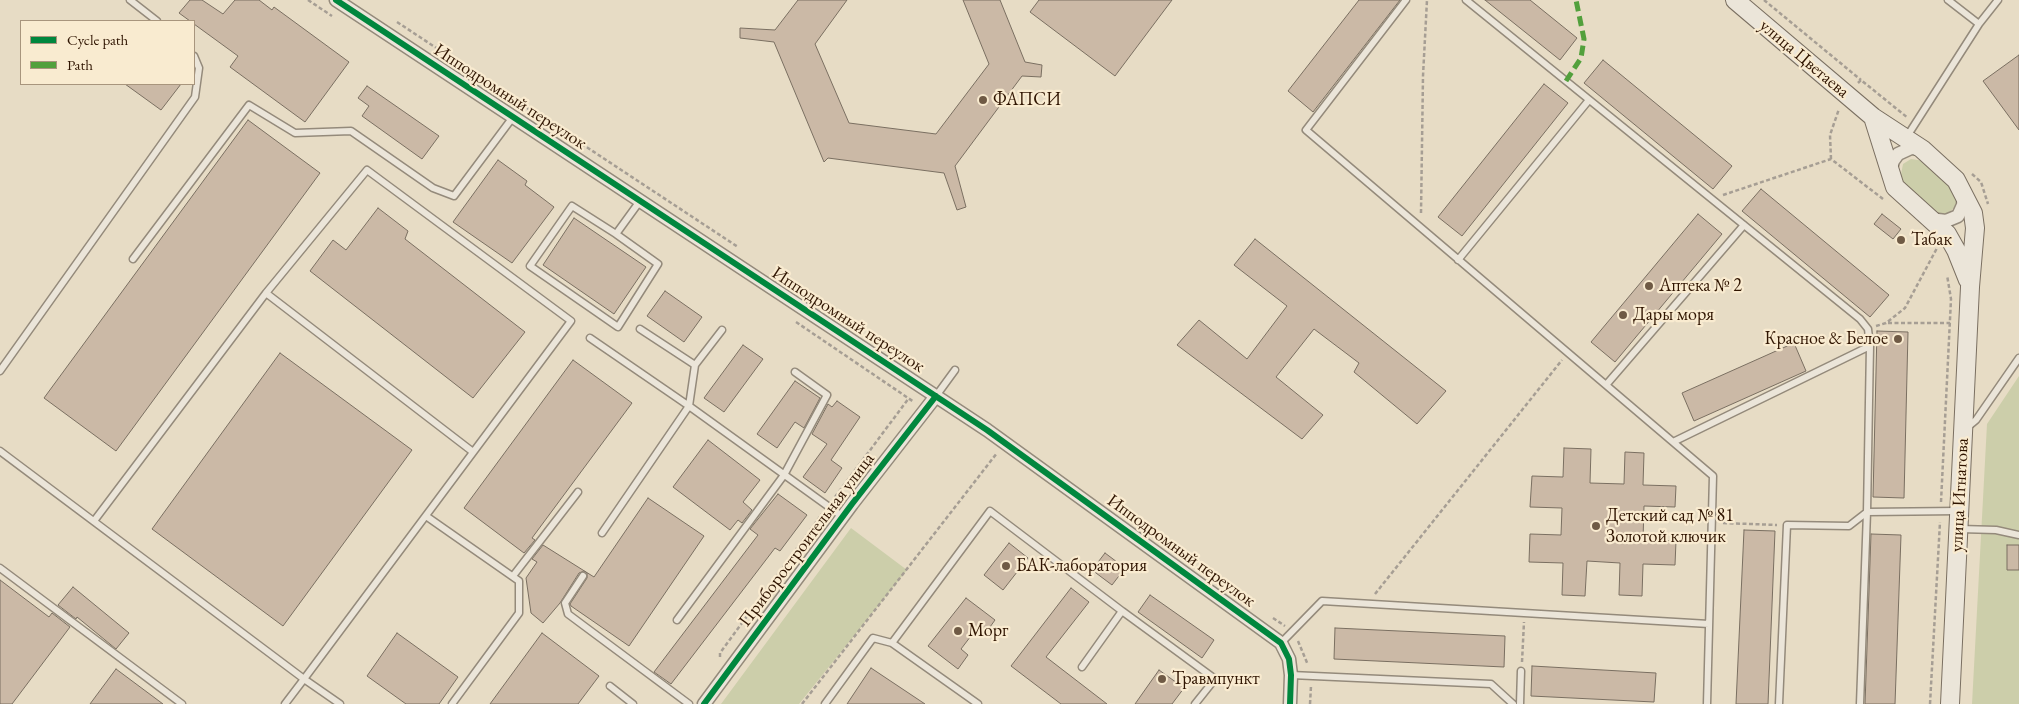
<!DOCTYPE html>
<meta charset="utf-8">
<style>
body{margin:0}
#map{position:relative;width:2019px;height:704px;overflow:hidden;background:#e7dcc5;font-family:"EB Garamond",serif}
canvas{display:block}
.legend{position:absolute;left:20px;top:20px;width:175px;height:65px;box-sizing:border-box;background:#f9ebd0;border:1px solid #a8957d;margin:0;padding:6px 9px;list-style:none;font-size:15px;color:#2f1400}
.legend li{display:flex;align-items:center;gap:10px;height:25px}
.legend b{width:25px;border:1px solid #a8957d}
</style>
<div id="map">
<canvas width="2019" height="704"></canvas>
<ul class="legend">
<li><b style="height:6px;background:#00873e"></b>Cycle path</li>
<li><b style="height:6px;background:#52a03c"></b>Path</li>
</ul>
</div>
<script>
const ctx = document.querySelector('canvas').getContext('2d');
ctx.lineJoin = 'round';
function fill(path, color) { ctx.fillStyle = color; ctx.fill(path, 'evenodd'); }
const shape = rows => new Path2D(rows.map(r => 'M' + r).join(''));
function trace(path, color, width, dash) { ctx.strokeStyle = color; ctx.lineWidth = width; ctx.lineCap = dash ? 'butt' : 'round'; ctx.setLineDash(dash || []); ctx.stroke(path); }
function write(font, color, halo, rows, align = 'center') {
  ctx.font = font + ' "EB Garamond",serif'; ctx.lineWidth = 4.5; ctx.setLineDash([]); ctx.textBaseline = 'middle'; ctx.strokeStyle = halo; ctx.fillStyle = color; for (const [text, x, y, turn = 0] of rows) {
    ctx.save(); ctx.translate(x, y); ctx.rotate((+turn || 0) * Math.PI / 180); ctx.textAlign = isNaN(turn) ? turn : align; if (halo) ctx.strokeText(text, 0, 0); ctx.fillText(text, 0, 0); ctx.restore();
  }
}
const green = shape([
 [1911,159,1925,161,1952,188,1957,201,1954,208,1947,214,1935,214,1900,180,1903,164],
 [2019,376,2019,704,1972,704,1987,424],
 [851,528,907,570,799,704,721,704]
]);
const building = shape([
 [190,0,202,0,223,14,235,0,259,0,272,10,274,7,349,62,305,122,230,67,238,56,194,24,194,21,190,21,179,13,190,0],
 [798,0,847,0,815,44,849,123,936,134,989,64,963,0,1000,0,1025,62,1042,65,1041,77,1022,76,955,166,966,207,957,210,944,173,828,158,824,162,774,42,740,38,740,28,775,30,798,0],
 [1039,0,1172,0,1115,76,1030,12,1039,0],
 [1359,0,1400,0,1313,112,1288,91,1359,0],
 [1485,0,1530,0,1577,38,1560,60,1485,0],
 [2019,55,2019,130,1983,81,2019,55],
 [1603,60,1732,166,1713,189,1584,83,1603,60],
 [125,84,181,84,161,110,125,84],
 [1544,84,1568,103,1462,236,1438,217,1544,84],
 [367,86,439,136,422,159,362,116,369,106,358,98,367,86],
 [248,120,320,173,116,451,44,398,248,120],
 [498,160,527,181,525,185,554,207,512,263,453,222,498,160],
 [1761,189,1889,295,1870,317,1742,211,1761,189],
 [378,208,408,231,405,239,525,332,473,398,310,271,333,240,346,250,378,208],
 [1698,214,1722,234,1615,362,1591,342,1698,214],
 [1882,214,1901,229,1893,239,1874,224,1882,214],
 [574,218,646,267,614,314,543,265,574,218],
 [1255,239,1446,391,1417,424,1354,372,1359,363,1314,329,1276,377,1323,415,1302,439,1177,345,1199,320,1247,359,1287,306,1234,265,1255,239],
 [665,291,702,317,684,342,647,316,665,291],
 [1877,331,1908,332,1904,498,1873,497,1877,331],
 [1794,343,1806,371,1694,421,1682,393,1794,343],
 [743,345,763,359,724,412,704,398,743,345],
 [280,353,412,450,283,626,152,529,280,353],
 [573,360,632,403,532,538,535,540,524,553,464,508,573,360],
 [795,381,820,398,804,428,795,422,777,448,757,434,795,381],
 [837,401,860,417,831,460,842,468,825,493,803,477,827,444,812,434,828,404,832,407,837,401],
 [708,440,760,480,743,502,752,510,742,523,738,520,730,530,673,487,708,440],
 [1564,448,1591,449,1590,483,1624,484,1625,452,1644,453,1643,485,1676,486,1675,507,1644,506,1643,540,1676,541,1675,565,1643,564,1642,596,1619,595,1620,563,1587,561,1585,596,1562,595,1563,563,1529,562,1530,534,1561,535,1562,508,1530,507,1532,476,1563,477,1564,448],
 [778,494,807,515,780,551,775,548,671,684,654,672,758,535,750,529,778,494],
 [648,498,704,536,629,646,571,606,570,604,587,578,587,573,584,571,579,573,560,603,543,623,531,613,526,578,537,562,532,559,543,545,594,577,648,498],
 [1744,530,1775,531,1768,704,1736,704,1744,530],
 [1871,534,1901,535,1895,704,1865,704,1871,534],
 [1009,543,1028,558,1003,590,984,575,1009,543],
 [2007,545,2019,545,2019,570,2007,570,2007,545],
 [1105,553,1125,568,1112,585,1092,570,1105,553],
 [0,580,49,617,52,613,70,627,12,704,0,704,0,580],
 [73,587,129,633,116,649,77,617,76,619,58,605,73,587],
 [1071,588,1089,602,1046,657,1107,704,1061,704,1011,666,1071,588],
 [1150,595,1214,640,1202,658,1138,612,1150,595],
 [966,598,995,620,985,634,977,628,961,649,968,655,958,669,928,646,966,598],
 [1335,628,1505,636,1504,667,1334,659,1335,628],
 [397,633,458,677,439,704,406,704,367,676,397,633],
 [542,633,599,676,578,704,490,704,542,633],
 [1532,666,1656,673,1654,702,1531,696,1532,666],
 [871,668,925,704,847,704,871,668],
 [116,669,163,704,90,704,116,669],
 [1159,670,1184,688,1172,704,1135,704,1159,670]
]);
const path = shape([
 [308,0,332,16],
 [1764,0,1861,80],
 [397,22,738,247],
 [1858,83,1861,80,1908,118],
 [1831,159,1830,135,1839,109],
 [1972,174,1981,182,1988,204],
 [1723,195,1831,159,1883,199],
 [1421,213,1423,76,1427,0],
 [796,322,914,402],
 [1888,323,1950,323],
 [1876,326,1886,323,1905,308,1937,248],
 [835,497,909,398],
 [1941,502,1951,299,1947,275],
 [1723,523,1777,525],
 [1375,594,1562,360],
 [1273,618,1285,626],
 [1298,641,1308,665],
 [720,657,720,653,822,514],
 [1522,662,1524,622],
 [802,704,997,453],
 [1310,704,1311,686],
 [1930,704,1940,522]
]);
const service = shape([
 [130,0,157,21],
 [1406,0,1306,130,1713,476,1707,704],
 [1466,0,1860,319,1868,329,1870,346,1867,512,1958,511],
 [1948,0,1979,24],
 [1906,138,1979,24,1998,0],
 [616,234,658,264,618,327,530,266,572,206,616,234,640,201],
 [133,259,249,105,295,133,351,131,433,188,454,196,513,117],
 [1458,260,1589,100],
 [640,329,695,365],
 [590,338,689,406,695,365,722,330],
 [0,371,195,97,199,68,194,56],
 [1606,385,1744,225],
 [936,396,955,370],
 [1964,425,1970,425,1976,420,2019,358],
 [1673,442,1870,346],
 [0,451,304,679,571,321,367,170,266,293],
 [426,516,519,581,519,613,452,704],
 [94,521,266,293,473,452],
 [1960,529,1996,530,2019,535],
 [602,533,689,406,843,517],
 [0,568,182,704],
 [513,576,578,492],
 [583,576,565,603,568,614,689,704],
 [677,620,784,475,827,395,795,372],
 [892,643,990,511,1122,611],
 [1281,643,1322,601,1709,624],
 [1082,667,1122,611,1215,679,1195,704],
 [1291,675,1491,684,1513,704],
 [610,686,633,704],
 [285,704,304,679,340,704],
 [825,704,873,638,892,643,978,704],
 [1520,704,1521,671],
 [1779,704,1787,525,1849,526,1867,512],
 [1860,704,1867,512]
]);
const minor = shape([
 [336,0,987,430,1281,643,1289,659,1291,675,1290,704],
 [1890,172,1893,161,1898,154,1911,148,1922,149],
 [1930,219,1946,221,1958,216,1963,205,1964,194],
 [704,704,852,504,936,396]
]);
const secondary = shape([
 [1735,0,1873,117,1922,149,1956,180,1973,213,1975,228,1970,287,1950,704],
 [1873,117,1895,187,1947,234,1956,250,1968,280]
]);
const quiet = shape([
 [1566,81,1581,58,1584,39,1576,0]
]);
const cycleway = shape([
 [336,0,987,430,1281,643,1289,659,1291,675,1290,704],
 [704,704,852,504,936,396]
]);
const markers = [
 [983,100,5,"#6f5a45"],
 [1901,240,5,"#6f5a45"],
 [1649,286,5,"#6f5a45"],
 [1623,315,5,"#6f5a45"],
 [1898,339,5,"#6f5a45"],
 [1596,526,5,"#6f5a45"],
 [1006,566,5,"#6f5a45"],
 [958,631,5,"#6f5a45"],
 [1162,679,5,"#6f5a45"]
];
const streetNames = [
 ["улица Цветаева",1804,59,40],
 ["Ипподромный переулок",510,97,33],
 ["Ипподромный переулок",848,320,33],
 ["улица Игнатова",1960,495,-87],
 ["Приборостроительная улица",807,540,-53],
 ["Ипподромный переулок",1181,551,36]
];
const poiNames = [
 ["ФАПСИ",993,100],
 ["Табак",1911,240],
 ["Аптека № 2",1659,286],
 ["Дары моря",1633,315],
 ["Красное & Белое",1888,339,"right"],
 ["Детский сад № 81",1606,516],
 ["Золотой ключик",1606,537],
 ["БАК-лаборатория",1016,566],
 ["Морг",968,631],
 ["Травмпункт",1172,679]
];
fill(green, '#ccceaa');
fill(building, '#cbb9a6');
trace(building, '#7a6f61', 1);
trace(service, '#948a7b', 9);
trace(minor, '#948a7b', 15);
trace(secondary, '#7a6f61', 20);
trace(path, '#a69e94', 2.5, [4, 2.5]);
trace(service, '#ebe5d9', 6);
trace(minor, '#ebe5d9', 12);
trace(secondary, '#ebe5d9', 18);
trace(quiet, '#52a03c', 5, [10, 5]);
trace(cycleway, '#00873e', 6);
for (const [x, y, r, color] of markers) { const dot = new Path2D(); dot.arc(x, y, r, 0, 2 * Math.PI); ctx.fillStyle = color; ctx.fill(dot); trace(dot, '#f9ebd0', 2); }
write('18px', '#2f1400', '#f9ebd0', streetNames);
write('18px', '#2f1400', '#f9ebd0', poiNames, 'left');
</script>
